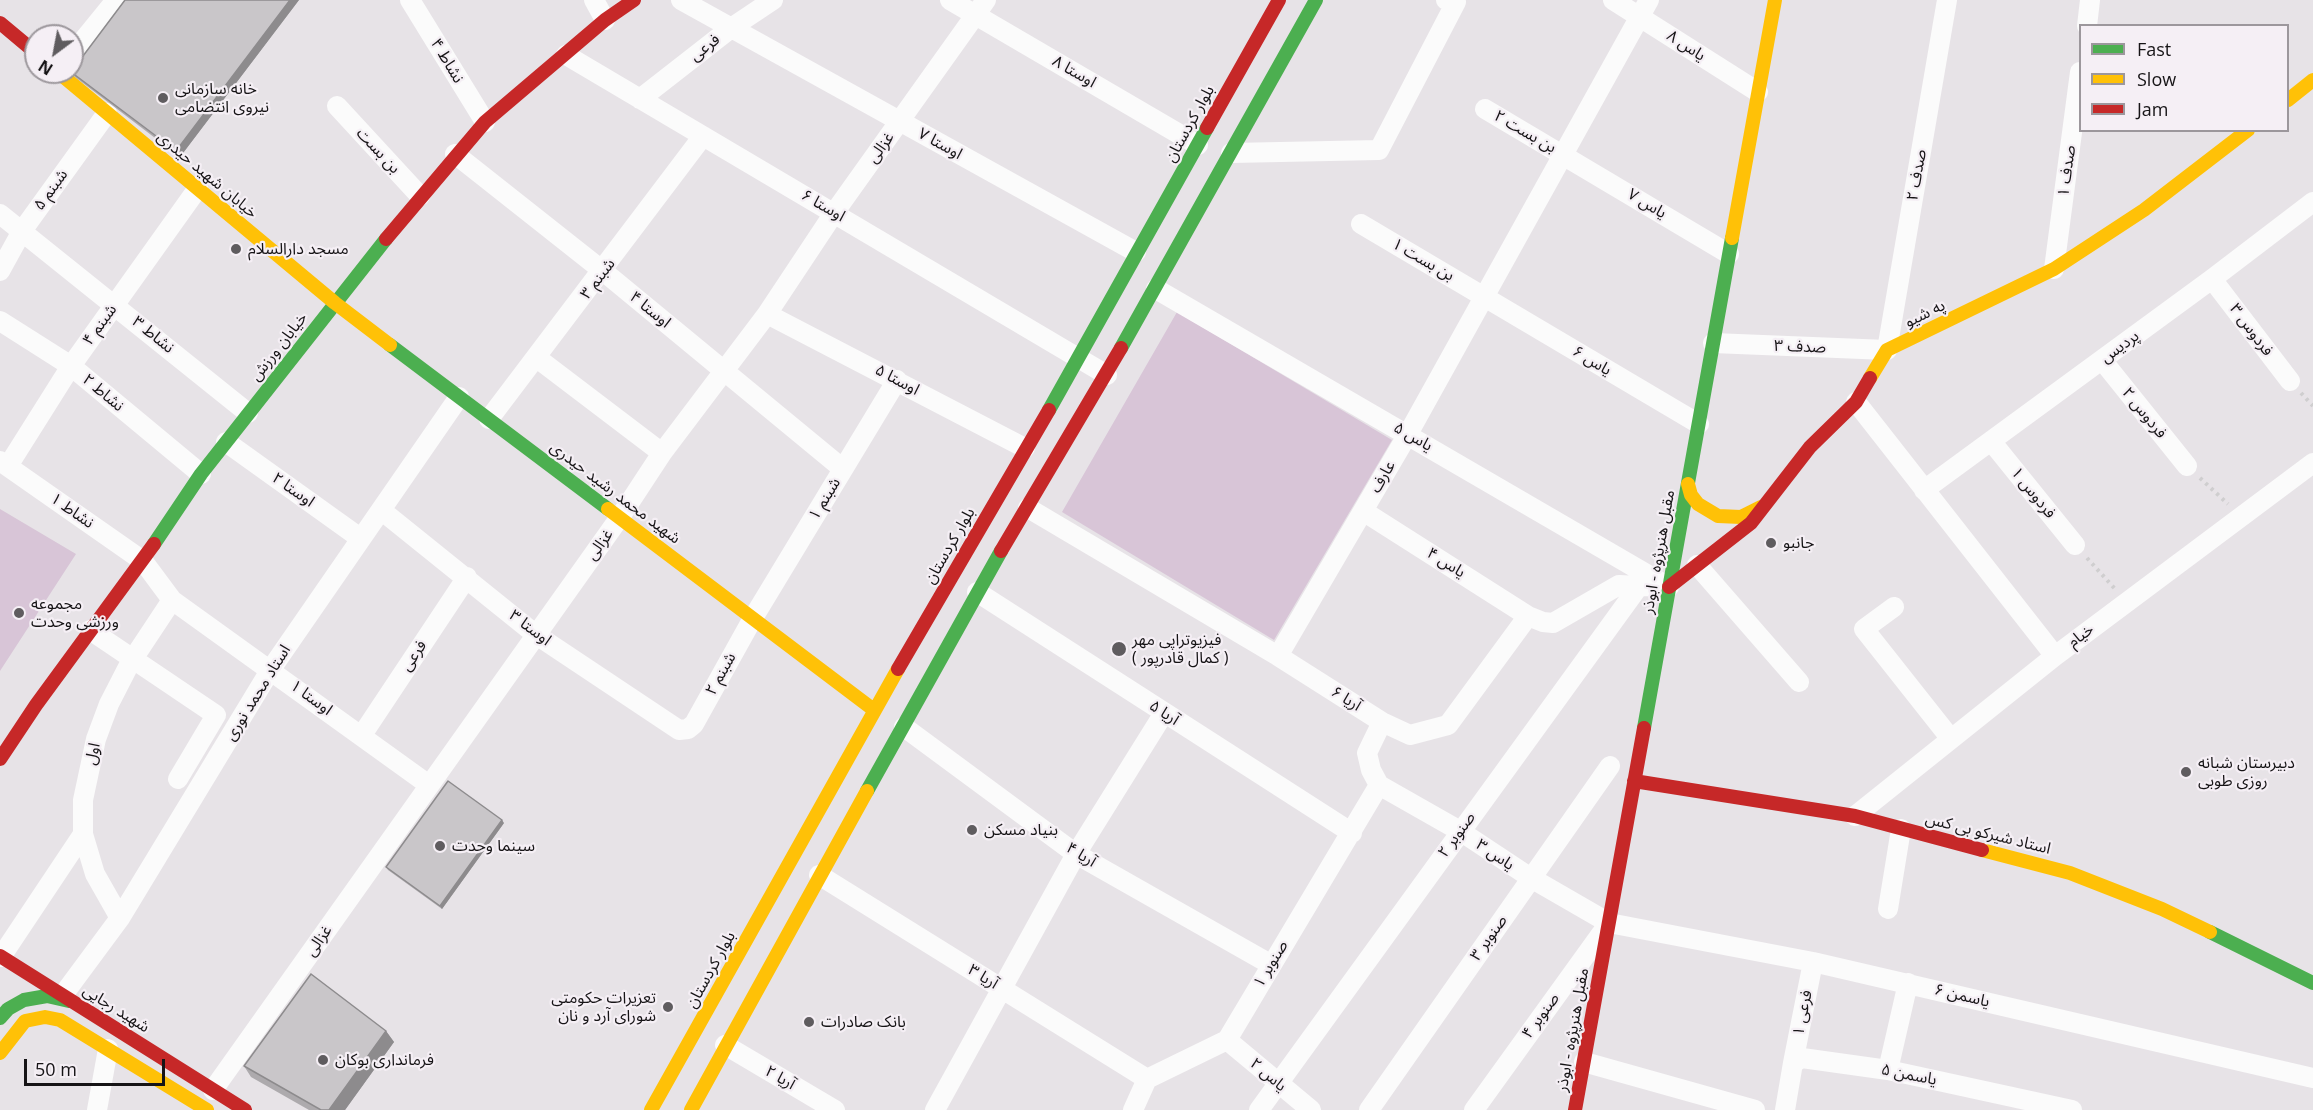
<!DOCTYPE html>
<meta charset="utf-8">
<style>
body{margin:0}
#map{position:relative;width:2313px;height:1110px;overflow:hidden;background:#e7e3e7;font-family:"Open Sans",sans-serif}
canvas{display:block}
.legend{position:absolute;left:2079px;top:24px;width:210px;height:108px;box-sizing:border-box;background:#f5eff5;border:2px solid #9c979c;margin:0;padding:8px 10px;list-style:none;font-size:18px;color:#161416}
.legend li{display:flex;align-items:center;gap:12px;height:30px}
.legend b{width:30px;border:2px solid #9c979c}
.north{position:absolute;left:24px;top:24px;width:60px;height:60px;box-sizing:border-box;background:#f5eff5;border:2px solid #9c979c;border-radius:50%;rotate:212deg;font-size:16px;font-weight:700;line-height:24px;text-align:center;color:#161416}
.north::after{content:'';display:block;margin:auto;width:21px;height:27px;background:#5f5c5f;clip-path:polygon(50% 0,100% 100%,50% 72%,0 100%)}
.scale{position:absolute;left:24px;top:1059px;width:141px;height:27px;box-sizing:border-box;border:3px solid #161416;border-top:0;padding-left:8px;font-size:18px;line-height:21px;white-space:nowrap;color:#161416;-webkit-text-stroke:4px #f5eff5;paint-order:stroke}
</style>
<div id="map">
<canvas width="2313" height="1110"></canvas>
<ul class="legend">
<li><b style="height:8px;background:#4caf50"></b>Fast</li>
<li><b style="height:8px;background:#ffc107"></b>Slow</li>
<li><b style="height:8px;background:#c62828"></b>Jam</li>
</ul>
<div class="north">N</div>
<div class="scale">50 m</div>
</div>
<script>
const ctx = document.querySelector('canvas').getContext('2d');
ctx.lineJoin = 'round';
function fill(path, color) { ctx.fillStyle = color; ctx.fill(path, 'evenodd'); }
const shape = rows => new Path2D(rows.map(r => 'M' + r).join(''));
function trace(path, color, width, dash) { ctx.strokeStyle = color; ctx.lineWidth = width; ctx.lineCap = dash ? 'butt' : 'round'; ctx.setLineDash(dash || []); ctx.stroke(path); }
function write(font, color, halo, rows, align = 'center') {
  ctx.font = font + ' "Open Sans","Noto Sans Arabic",sans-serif'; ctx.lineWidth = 4.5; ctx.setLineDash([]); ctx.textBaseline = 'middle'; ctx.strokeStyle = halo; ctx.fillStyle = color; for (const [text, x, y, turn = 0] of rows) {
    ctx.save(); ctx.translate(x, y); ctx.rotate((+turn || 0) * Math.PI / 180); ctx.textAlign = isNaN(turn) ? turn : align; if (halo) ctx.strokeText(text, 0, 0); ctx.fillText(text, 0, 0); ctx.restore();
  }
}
const green = shape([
 [1177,312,1392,440,1274,640,1062,512],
 [0,509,76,554,0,671]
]);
const path = shape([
 [2301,393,2313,406],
 [2200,478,2228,504],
 [2087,558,2116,590]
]);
const street = shape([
 [410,0,485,122],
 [594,0,605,20],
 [681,0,1136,252],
 [950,0,1198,145],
 [1613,0,1758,92],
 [2087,26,2090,0],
 [72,54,116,0],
 [566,55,1107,375],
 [640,99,731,28,773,0],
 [337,106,420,196],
 [1485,109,1729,254],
 [1231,153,1379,150,1456,2,1446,0],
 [455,154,603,271,843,469],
 [0,214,248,413],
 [1361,224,1699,424],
 [2054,269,2080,72],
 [0,271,22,231,107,113],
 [2212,279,2290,381],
 [1156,289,1667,586],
 [767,314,1025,448],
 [0,321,71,366,201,474],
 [1713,343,1887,350,1947,0],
 [537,358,662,453],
 [2102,360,2187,466],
 [1856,402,2055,656],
 [489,419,703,136],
 [1991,441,2075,545],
 [226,442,360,538],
 [0,461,143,561,172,600,429,785],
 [8,466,71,366,198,188],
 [1924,490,2212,279,2313,202],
 [1028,508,1278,656,1382,722,1410,735,1448,725,1528,616,1543,622,1553,623,1619,585,1639,586],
 [381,510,535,634,679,730,688,729,694,724,753,618,897,380],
 [1363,511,1528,616],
 [1697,565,1799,682],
 [977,592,1352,833],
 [1894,607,1864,629,1951,739],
 [90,630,216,715,178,779],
 [1278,656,1408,434,1649,0],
 [1382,722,1367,753,1371,770,1379,785,1460,831,1531,878,1609,923,1813,962,2313,1078],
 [904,727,1076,854,1270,964],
 [362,735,467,577],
 [1855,816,2055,656,2313,463],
 [819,875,1147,1079],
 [1888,909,1901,829],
 [120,918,95,874,83,834,83,800,96,739,109,704,129,665,172,600],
 [1,957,83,834],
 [63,995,120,918,271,669,459,397],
 [1227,1040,1311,1110],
 [725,1045,835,1110],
 [1584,1062,1755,1110],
 [1793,1063,1813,962],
 [1888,1070,1908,983],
 [213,1090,620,517,662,453,767,314,834,213,986,0],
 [97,1110,108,1049],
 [935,1110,1076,854,1164,713],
 [1133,1110,1147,1079,1227,1040,1379,785],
 [1259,1110,1639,586,1669,587],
 [1369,1110,1610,766],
 [1474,1110,1606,927],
 [1785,1110,1793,1063,1802,1058,1888,1070,2072,1110]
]);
const fast = shape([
 [390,345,608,509],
 [1121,348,1316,0],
 [1049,410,1207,128],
 [154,544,201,474,386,239],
 [1644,728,1732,238],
 [867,791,1001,551],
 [2210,932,2313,983],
 [0,1018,8,1009,24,1000,47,996,69,1001]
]);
const slow = shape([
 [58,72,335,303,390,345],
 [2288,100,2313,80],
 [1732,238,1775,0],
 [1870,378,1887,350,2054,269,2144,210,2248,130],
 [1688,484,1691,495,1698,504,1718,516,1741,517,1761,507],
 [608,509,874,710],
 [1982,850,2070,873,2162,909,2210,932],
 [0,1053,25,1021,45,1017,60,1020,207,1110],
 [651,1110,898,669],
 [691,1110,867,791]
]);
const jam = shape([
 [0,23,36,53],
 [1207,128,1279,0],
 [386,239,485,122,605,20,634,0],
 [1001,551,1121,348],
 [1669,587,1751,523,1810,447,1856,402,1870,378],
 [898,669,1049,410],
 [0,759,36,705,154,544],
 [1634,781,1855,816,1982,850],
 [0,956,245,1110],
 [1575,1110,1644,728]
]);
const wall = shape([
 [125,0,299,0,180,157,75,77,71,72],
 [504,823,442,909,388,870,386,867],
 [386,1031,394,1042,345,1110,309,1110,251,1077,244,1066]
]);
const shadedWall = shape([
 [290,0,299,0,180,157,176,151],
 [502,820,504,823,442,909,440,906],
 [386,1031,394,1042,345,1110,329,1110]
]);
const building = shape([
 [125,0,290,0,176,151,71,72,125,0],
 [448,781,502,820,440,906,386,867,448,781],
 [311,974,386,1031,329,1110,321,1110,244,1066,311,974]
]);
const markers = [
 [163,98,6,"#5f5c5f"],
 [236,249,6,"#5f5c5f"],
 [1771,543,6,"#5f5c5f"],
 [19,613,6,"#5f5c5f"],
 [1119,649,8,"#5f5c5f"],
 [2186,772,6,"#5f5c5f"],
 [972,830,6,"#5f5c5f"],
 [440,846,6,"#5f5c5f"],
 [668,1007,6,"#5f5c5f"],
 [809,1022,6,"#5f5c5f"],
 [323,1060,6,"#5f5c5f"]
];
const streetNames = [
 ["یاس ۸",1686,46,33],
 ["فرعی",705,48,-38],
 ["نشاط ۴",447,61,59],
 ["اوستا ۸",1074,72,30],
 ["بلوار کردستان",1190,124,-61],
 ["بن بست ۲",1525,132,30],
 ["اوستا ۷",940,144,29],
 ["غزالی",881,148,-54],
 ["بن بست",378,151,47],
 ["صدف ۱",2067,171,-82],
 ["خیابان شهید حیدری",207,175,40],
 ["صدف ۲",1917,175,-80],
 ["شبنم ۵",51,190,-54],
 ["یاس ۷",1647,204,31],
 ["اوستا ۶",823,206,30],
 ["بن بست ۱",1423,260,30],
 ["شبنم ۳",598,279,-53],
 ["اوستا ۴",650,310,39],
 ["په شیو",1925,314,-26],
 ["شبنم ۴",100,325,-54],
 ["فردوس ۳",2251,330,53],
 ["نشاط ۳",153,335,39],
 ["خیابان ورزش",279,347,-52],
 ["صدف ۳",1800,347,2],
 ["پردیس",2120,347,-36],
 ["یاس ۶",1592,361,31],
 ["اوستا ۵",897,380,28],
 ["نشاط ۲",103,393,40],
 ["فردوس ۲",2144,413,51],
 ["یاس ۵",1413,437,30],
 ["عارف",1383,477,-60],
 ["اوستا ۲",293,490,35],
 ["شهید محمد رشید حیدری",615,493,37],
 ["فردوس ۱",2033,493,51],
 ["شبنم ۱",825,499,-59],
 ["نشاط ۱",72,511,35],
 ["غزالی",600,545,-54],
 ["بلوار کردستان",950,546,-60],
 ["مقبل هنرپژوه - ابوذر",1659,552,-80],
 ["یاس ۴",1446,563,32],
 ["اوستا ۳",530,628,37],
 ["خیام",2081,636,-37],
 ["فرعی",414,656,-56],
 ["شبنم ۲",721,674,-61],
 ["استاد محمد نوری",258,693,-58],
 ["اوستا ۱",311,698,36],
 ["آریا ۶",1346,699,32],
 ["آریا ۵",1164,713,33],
 ["اول",93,754,-77],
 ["استاد شیرکو بی کس",1988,834,14],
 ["صنوبر ۲",1457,835,-54],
 ["آریا ۴",1081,855,32],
 ["یاس ۳",1495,855,34],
 ["صنوبر ۳",1489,938,-55],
 ["غزالی",319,941,-55],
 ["صنوبر ۱",1271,964,-59],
 ["بلوار کردستان",711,970,-61],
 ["آریا ۳",983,977,32],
 ["یاسمن ۶",1962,996,13],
 ["شهید رجایی",116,1009,32],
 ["فرعی ۱",1803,1013,-79],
 ["صنوبر ۴",1541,1016,-54],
 ["مقبل هنرپژوه - ابوذر",1573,1030,-80],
 ["یاس ۲",1268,1075,40],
 ["یاسمن ۵",1909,1075,11],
 ["آریا ۲",780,1078,30]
];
const poiNames = [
 ["خانه سازمانی",175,89],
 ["نیروی انتضامی",175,107],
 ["مسجد دارالسلام",248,249],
 ["جانبو",1783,543],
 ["مجموعه",31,604],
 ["ورزشی وحدت",31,622],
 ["فیزیوتراپی مهر",1132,640],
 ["( کمال قادرپور )",1132,658],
 ["دبیرستان شبانه",2198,763],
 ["روزی طوبی",2198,781],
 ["بنیاد مسکن",984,830],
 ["سینما وحدت",452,846],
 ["تعزیرات حکومتی",656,998,"right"],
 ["شورای آرد و نان",656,1016,"right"],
 ["بانک صادرات",821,1022],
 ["فرمانداری بوکان",335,1060]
];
fill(green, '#d8c5d7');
trace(path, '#cfcecf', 4, [3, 4.5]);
trace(street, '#fbfbfb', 20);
trace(fast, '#4caf50', 14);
trace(slow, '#ffc107', 14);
trace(jam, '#c62828', 14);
fill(wall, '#adaaad');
fill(shadedWall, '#8d8b8d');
fill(building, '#c9c6c9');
trace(building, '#8d8b8d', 1.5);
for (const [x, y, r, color] of markers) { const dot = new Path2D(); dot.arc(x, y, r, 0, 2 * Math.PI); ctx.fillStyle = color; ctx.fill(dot); trace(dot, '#f5eff5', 2); }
write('16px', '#161416', '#f5eff5', streetNames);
write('16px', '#161416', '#f5eff5', poiNames, 'left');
</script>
